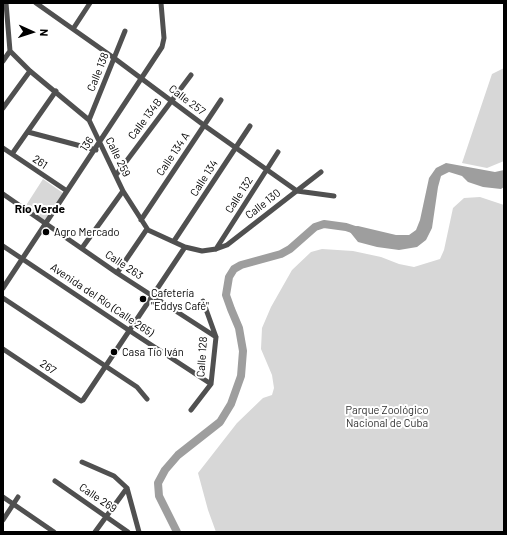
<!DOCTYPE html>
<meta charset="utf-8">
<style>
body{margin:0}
#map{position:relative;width:507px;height:535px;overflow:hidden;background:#fff;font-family:Barlow,sans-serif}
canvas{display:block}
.frame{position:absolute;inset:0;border:4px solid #000;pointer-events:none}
.north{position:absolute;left:12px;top:12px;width:40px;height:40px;-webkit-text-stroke:3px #fff;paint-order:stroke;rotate:93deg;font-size:11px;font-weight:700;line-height:16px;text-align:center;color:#000}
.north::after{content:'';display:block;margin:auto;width:14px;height:18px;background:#000;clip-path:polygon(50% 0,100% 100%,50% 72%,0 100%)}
</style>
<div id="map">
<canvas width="507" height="535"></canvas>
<div class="frame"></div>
<div class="north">N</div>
</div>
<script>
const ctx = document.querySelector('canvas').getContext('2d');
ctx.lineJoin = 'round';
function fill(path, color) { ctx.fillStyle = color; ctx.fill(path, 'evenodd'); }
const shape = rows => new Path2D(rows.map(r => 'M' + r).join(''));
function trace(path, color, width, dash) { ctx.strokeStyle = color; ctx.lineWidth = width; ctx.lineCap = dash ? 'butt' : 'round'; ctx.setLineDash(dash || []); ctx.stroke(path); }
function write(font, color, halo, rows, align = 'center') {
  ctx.font = font + ' Barlow,sans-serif'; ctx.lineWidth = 4; ctx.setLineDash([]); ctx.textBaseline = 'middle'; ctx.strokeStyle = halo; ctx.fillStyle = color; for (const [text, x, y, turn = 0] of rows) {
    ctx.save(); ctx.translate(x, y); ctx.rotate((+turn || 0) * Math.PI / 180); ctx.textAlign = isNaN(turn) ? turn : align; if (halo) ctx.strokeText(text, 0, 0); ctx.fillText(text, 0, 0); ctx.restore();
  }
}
const green = shape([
 [504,68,504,161,487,168,462,163,492,74],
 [43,179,63,193,45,220,25,207],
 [480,197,504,205,504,532,216,532,208,510,198,473,237,423,263,398,272,395,274,388,272,375,261,349,262,328,271,307,292,270,311,252,322,249,353,251,381,257,399,264,414,267,440,259,444,250,453,208,464,198]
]);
const water = shape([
 [446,163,495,172,504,170,504,187,501,189,483,187,468,182,462,176,449,172,441,176,438,187,432,228,426,240,417,247,399,250,377,247,358,242,346,227,358,226,396,235,409,235,416,230,420,220,429,178,436,168]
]);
const river = shape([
 [177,532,159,496,158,483,165,470,178,455,220,422,231,404,241,376,243,351,239,328,231,309,226,295,229,277,234,269,241,265,281,254,290,249,315,227,324,224,346,227,355,230]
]);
const minor = shape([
 [36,3,114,58,205,126,297,191,334,196],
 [73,29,90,3],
 [10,51,30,71,89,120,123,191,148,230,185,247,202,251,216,249,227,245,321,172],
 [3,61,10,51,6,3],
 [3,108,30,71],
 [89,120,125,31],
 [28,132,96,150],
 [3,148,67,191],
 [12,154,56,91],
 [116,175,191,75],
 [3,194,117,273,216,337],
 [141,220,221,100],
 [174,241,250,126],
 [3,246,130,331,211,384],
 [82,248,123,191],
 [216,249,278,152],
 [117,273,147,229],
 [3,288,162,47,164,38,161,3],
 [3,298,137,387,147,399],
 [3,349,81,401,83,400,185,247],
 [191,410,211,384,216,337,203,301],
 [82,462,114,476,127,488,139,532],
 [55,481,128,532],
 [3,497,54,532],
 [3,520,18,497],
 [95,532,127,488]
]);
const markers = [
 [46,232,4,"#000"],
 [143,299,4,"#000"],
 [114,352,4,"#000"]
];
const streetNames = [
 ["Calle 138",98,72,-68],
 ["Calle 257",187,100,37],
 ["Calle 134B",145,119,-53],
 ["136",87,144,-56],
 ["Calle 134 A",173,154,-56],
 ["Calle 259",118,157,64],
 ["261",40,162,34],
 ["Calle 134",204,178,-57],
 ["Calle 132",239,195,-57],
 ["Calle 130",263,204,-38],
 ["Calle 263",124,265,34],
 ["Avenida del Río (Calle 265)",102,300,34],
 ["Calle 128",202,357,-86],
 ["267",48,367,34],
 ["Calle 269",98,498,34]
];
const poiNames = [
 ["Agro Mercado",54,232],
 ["Cafetería",151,293],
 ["\"Eddys Café\"",151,306],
 ["Casa Tío Iván",122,352]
];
const parkNames = [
 ["Parque Zoológico",387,410],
 ["Nacional de Cuba",387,423]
];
const neighbourhoodNames = [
 ["Río Verde",40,209]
];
fill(green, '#d7d7d7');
fill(water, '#9e9e9e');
trace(river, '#9e9e9e', 8);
trace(minor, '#505050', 5);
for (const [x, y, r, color] of markers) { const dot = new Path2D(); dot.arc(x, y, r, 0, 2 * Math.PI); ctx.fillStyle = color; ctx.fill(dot); trace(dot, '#fff', 1.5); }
write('11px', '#000', '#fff', streetNames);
write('11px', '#000', '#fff', poiNames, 'left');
write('11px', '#2e2e2e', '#fff', parkNames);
write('bold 12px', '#000', '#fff', neighbourhoodNames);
</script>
